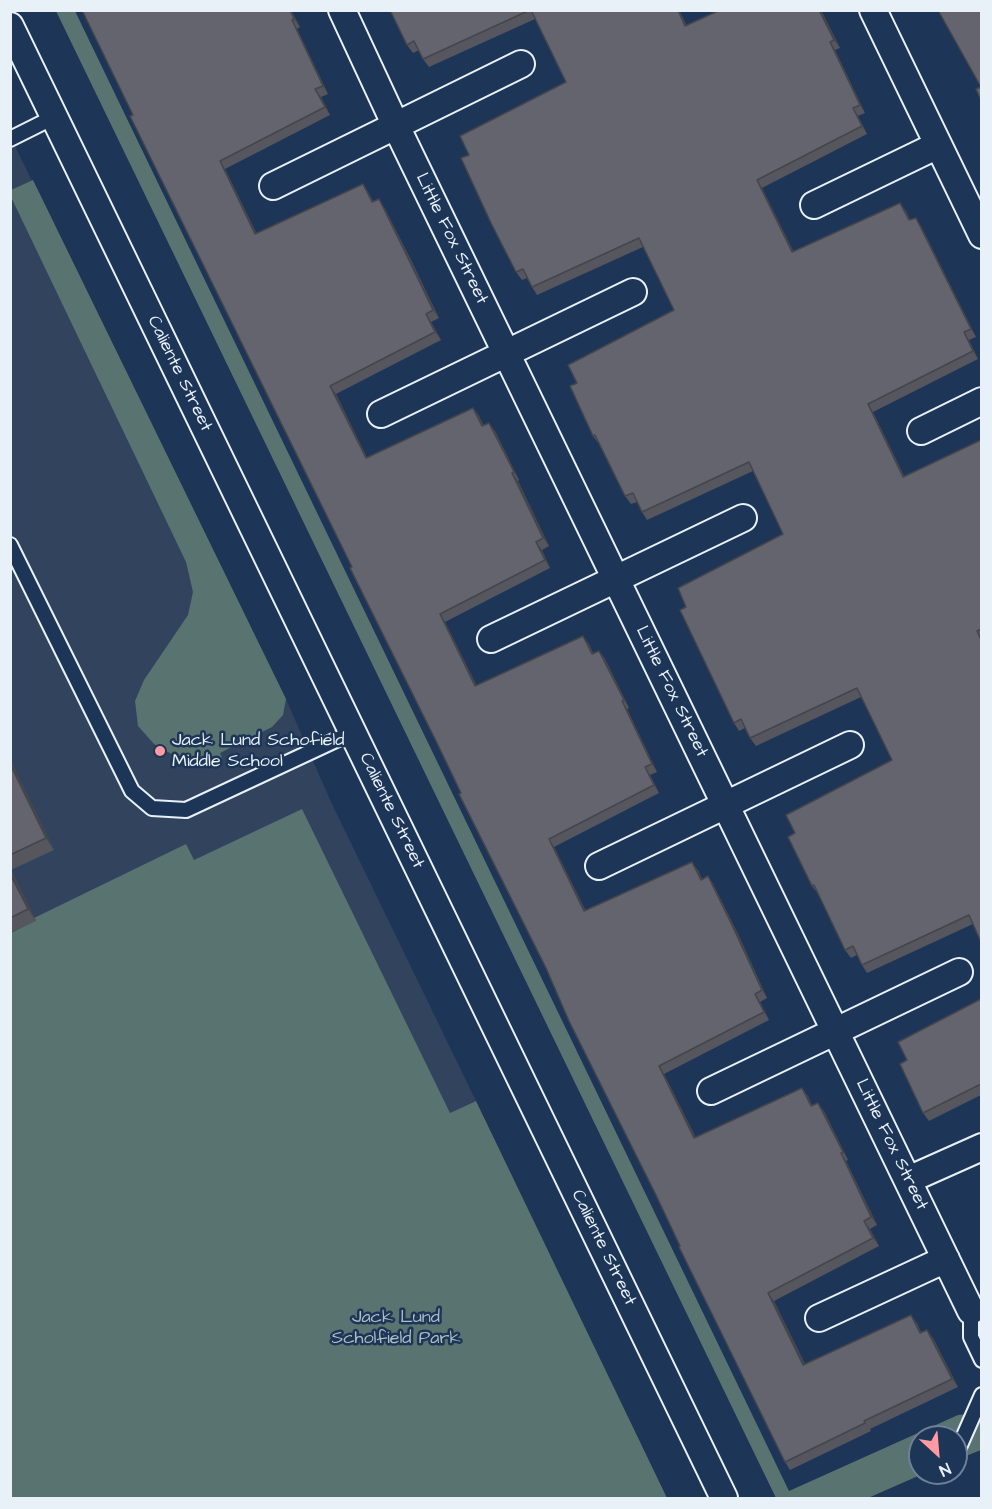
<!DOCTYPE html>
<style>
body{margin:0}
#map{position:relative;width:992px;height:1509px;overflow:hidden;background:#1d3557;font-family:"Architects Daughter",sans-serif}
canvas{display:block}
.frame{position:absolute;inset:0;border:12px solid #e8f1f8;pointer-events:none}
.north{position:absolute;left:908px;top:1425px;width:60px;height:60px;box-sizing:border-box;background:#1d3557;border:2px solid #6e8097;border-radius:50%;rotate:154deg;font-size:16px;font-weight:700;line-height:24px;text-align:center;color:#e8f1f8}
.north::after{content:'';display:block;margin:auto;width:21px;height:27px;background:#ff9aa2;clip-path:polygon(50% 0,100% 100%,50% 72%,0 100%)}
</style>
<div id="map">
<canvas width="992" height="1509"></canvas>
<div class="frame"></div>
<div class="north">N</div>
</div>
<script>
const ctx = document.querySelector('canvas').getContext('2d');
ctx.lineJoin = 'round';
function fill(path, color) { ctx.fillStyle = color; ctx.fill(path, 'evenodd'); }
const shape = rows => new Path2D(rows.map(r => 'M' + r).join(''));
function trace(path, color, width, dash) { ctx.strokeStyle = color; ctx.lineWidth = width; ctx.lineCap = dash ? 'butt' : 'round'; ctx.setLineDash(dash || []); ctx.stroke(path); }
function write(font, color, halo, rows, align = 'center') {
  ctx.font = font + ' "Architects Daughter",sans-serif'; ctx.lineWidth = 5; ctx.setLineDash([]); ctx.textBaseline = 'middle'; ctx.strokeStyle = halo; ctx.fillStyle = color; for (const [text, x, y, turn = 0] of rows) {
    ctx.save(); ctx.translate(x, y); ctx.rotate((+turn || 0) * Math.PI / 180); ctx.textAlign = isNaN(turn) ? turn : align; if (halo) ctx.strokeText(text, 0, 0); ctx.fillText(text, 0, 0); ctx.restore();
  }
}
const built = shape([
 [10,136,286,699,331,802,476,1101,155,1251,10,1322]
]);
const green = shape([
 [56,11,75,11,789,1491,958,1415,981,1413,981,1450,956,1460,956,1437,920,1437,920,1473,925,1473,868,1498,776,1498],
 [33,180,286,699,283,715,272,727,220,753,222,758,197,761,175,756,154,744,138,726,135,701,144,680,188,615,193,592,186,562,11,197,11,190],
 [302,809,450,1113,476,1101,667,1498,11,1498,11,933,36,920,34,918,186,844,194,860]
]);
const service = shape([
 [10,139,54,117],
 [10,545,132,791,152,808,186,810,353,732],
 [971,1311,971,1337,982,1360],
 [956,1454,982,1395]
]);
const minor = shape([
 [342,10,396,126,971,1311],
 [873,10,982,235],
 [10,26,724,1498],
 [273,186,521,64],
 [814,205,938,145],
 [381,414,633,292],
 [921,431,982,401],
 [491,639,743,518],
 [599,866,850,745],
 [711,1091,959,972],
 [908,1180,982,1147],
 [819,1318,946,1259]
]);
const wall = shape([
 [82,10,291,10,300,27,297,29,328,94,321,97,330,115,225,169,256,233,363,184,368,192,373,201,384,207,412,262,439,318,431,322,441,340,336,394,367,458,473,408,479,416,484,426,495,431,519,480,518,481,549,546,542,550,550,568,445,622,476,685,589,644,593,653,599,651,605,659,629,708,627,709,657,772,650,775,659,793,554,847,585,910,698,870,702,879,708,876,713,884,738,934,767,998,760,1002,769,1020,664,1074,696,1138,808,1096,812,1106,824,1111,848,1160,846,1161,877,1225,870,1229,879,1246,774,1301,805,1364,917,1323,921,1332,933,1338,958,1387,870,1429,871,1431,790,1470,785,1462,352,567],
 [390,10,679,10,687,26,821,10,840,48,835,50,865,113,858,116,867,134,762,188,793,252,906,211,910,220,921,226,976,337,969,340,978,359,873,412,904,476,981,440,981,942,973,924,867,973,862,965,857,955,851,958,845,950,818,894,812,886,795,833,892,760,861,697,756,746,750,738,745,728,739,731,734,723,686,607,783,534,753,471,647,520,642,512,637,502,631,504,625,496,599,444,593,436,577,383,674,310,643,247,537,295,532,287,527,278,522,280,516,272,469,155,566,82,535,19,429,67,423,59,419,50,413,53,407,45],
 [10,759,54,850,11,870,36,921,10,933],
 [981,999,981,1095,929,1121,923,1113,907,1060]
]);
const shadedWall = shape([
 [290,10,291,10,300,27,294,19],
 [678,10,679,10,691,34,685,26],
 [819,10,821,10,840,48,834,40],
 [292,20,297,29,328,94,323,86],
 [830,42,835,50,865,113,860,105],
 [315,89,321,97,330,115,325,107],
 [853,108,858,116,867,134,862,126],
 [220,161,225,169,261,242,255,234],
 [757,180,762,188,798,260,792,252],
 [363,184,368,192,377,210,372,202],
 [379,199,384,207,439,318,433,310],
 [900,203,906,211,914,228,909,220],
 [916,218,921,226,976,337,971,329],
 [426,314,431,322,441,340,435,332],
 [964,332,969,340,978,359,973,351],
 [330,386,336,394,371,466,366,458],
 [868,404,873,412,908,485,903,477],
 [473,408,479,416,488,435,482,426],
 [489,423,495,431,519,480,514,472],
 [512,473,518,481,549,546,543,538],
 [536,542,542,550,550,568,545,560],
 [440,614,445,622,481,694,475,686],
 [583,636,589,644,597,662,592,654],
 [599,651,605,659,629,708,624,700],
 [622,701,627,709,657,772,652,764],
 [10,759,54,850,46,838,10,764],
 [645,767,650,775,659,793,654,785],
 [549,839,554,847,590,919,584,911],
 [692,862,698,870,706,888,701,880],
 [10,869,36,921,28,909,10,874],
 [708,876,713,884,738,934,767,998,762,990],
 [755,994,760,1002,769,1020,764,1012],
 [659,1066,664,1074,700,1146,694,1138],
 [802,1088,808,1096,816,1115,811,1106],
 [818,1103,824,1111,848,1160,843,1152],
 [841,1153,846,1161,877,1225,871,1217],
 [864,1221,870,1229,879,1246,873,1238],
 [768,1293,774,1301,809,1373,803,1365],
 [911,1315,917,1323,925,1341,920,1333],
 [927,1330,933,1338,958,1387,952,1379]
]);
const building = shape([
 [82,10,290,10,294,19,292,20,323,86,315,89,325,107,220,161,255,234,363,184,372,202,379,199,406,254,433,310,426,314,435,332,330,386,366,458,473,408,482,426,489,423,514,472,512,473,543,538,536,542,545,560,440,614,475,686,583,636,592,654,599,651,624,700,622,701,652,764,645,767,654,785,549,839,584,911,692,862,701,880,708,876,732,925,762,990,755,994,764,1012,659,1066,694,1138,802,1088,811,1106,818,1103,843,1152,841,1153,871,1217,864,1221,873,1238,768,1293,803,1365,911,1315,920,1333,927,1330,952,1379,864,1421,865,1423,785,1462,679,1247,680,1246,656,1195,569,1021,546,968,459,794,461,793,437,743,350,568,352,567,130,116,133,115,82,10],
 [390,10,530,10,423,59,414,41,407,45,390,10],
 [531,10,678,10,685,26,720,10,819,10,834,40,830,42,860,105,853,108,862,126,757,180,792,252,900,203,909,220,916,218,971,329,964,332,973,351,868,404,903,477,981,440,981,629,977,631,981,640,981,942,969,915,862,965,853,946,845,950,814,885,812,886,788,837,795,833,786,815,892,760,857,688,750,738,741,719,734,723,680,610,686,607,678,588,783,534,749,462,642,512,633,493,625,496,595,435,593,436,570,386,577,383,568,365,674,310,639,238,532,287,523,269,516,272,491,223,461,158,469,155,460,136,566,82,531,10],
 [938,10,981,10,981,87,938,10],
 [981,87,981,100,976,89,981,87],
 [10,764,46,838,10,855,10,764],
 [10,874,28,909,10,918,10,874],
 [981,999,981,1084,923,1113,900,1064,907,1060,898,1042,981,999]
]);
const markers = [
 [160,751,6,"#ff9aa2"]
];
const streetNames = [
 ["Little Fox Street",451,239,64],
 ["Caliente Street",179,374,64],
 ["Little Fox Street",671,692,64],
 ["Caliente Street",391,811,64],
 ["Little Fox Street",891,1145,64],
 ["Caliente Street",603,1248,64]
];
const poiNames = [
 ["Jack Lund Schofield",172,741],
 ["Middle School",172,762]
];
const parkNames = [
 ["Jack Lund",396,1318],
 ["Scholfield Park",396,1339]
];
fill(built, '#32435e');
fill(green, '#597370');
trace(service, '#e8f1f8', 18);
trace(minor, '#e8f1f8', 30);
trace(service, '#1d3557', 14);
trace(minor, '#1d3557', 26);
fill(wall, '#55565e');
fill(shadedWall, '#45464c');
fill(building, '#63646d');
trace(building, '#45464c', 1.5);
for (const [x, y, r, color] of markers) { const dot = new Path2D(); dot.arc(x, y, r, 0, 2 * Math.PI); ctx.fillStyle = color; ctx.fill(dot); trace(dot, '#1d3557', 2); }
write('18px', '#e8f1f8', '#1d3557', streetNames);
write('18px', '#e8f1f8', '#1d3557', poiNames, 'left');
write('18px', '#afbfc2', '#1d3557', parkNames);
</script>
